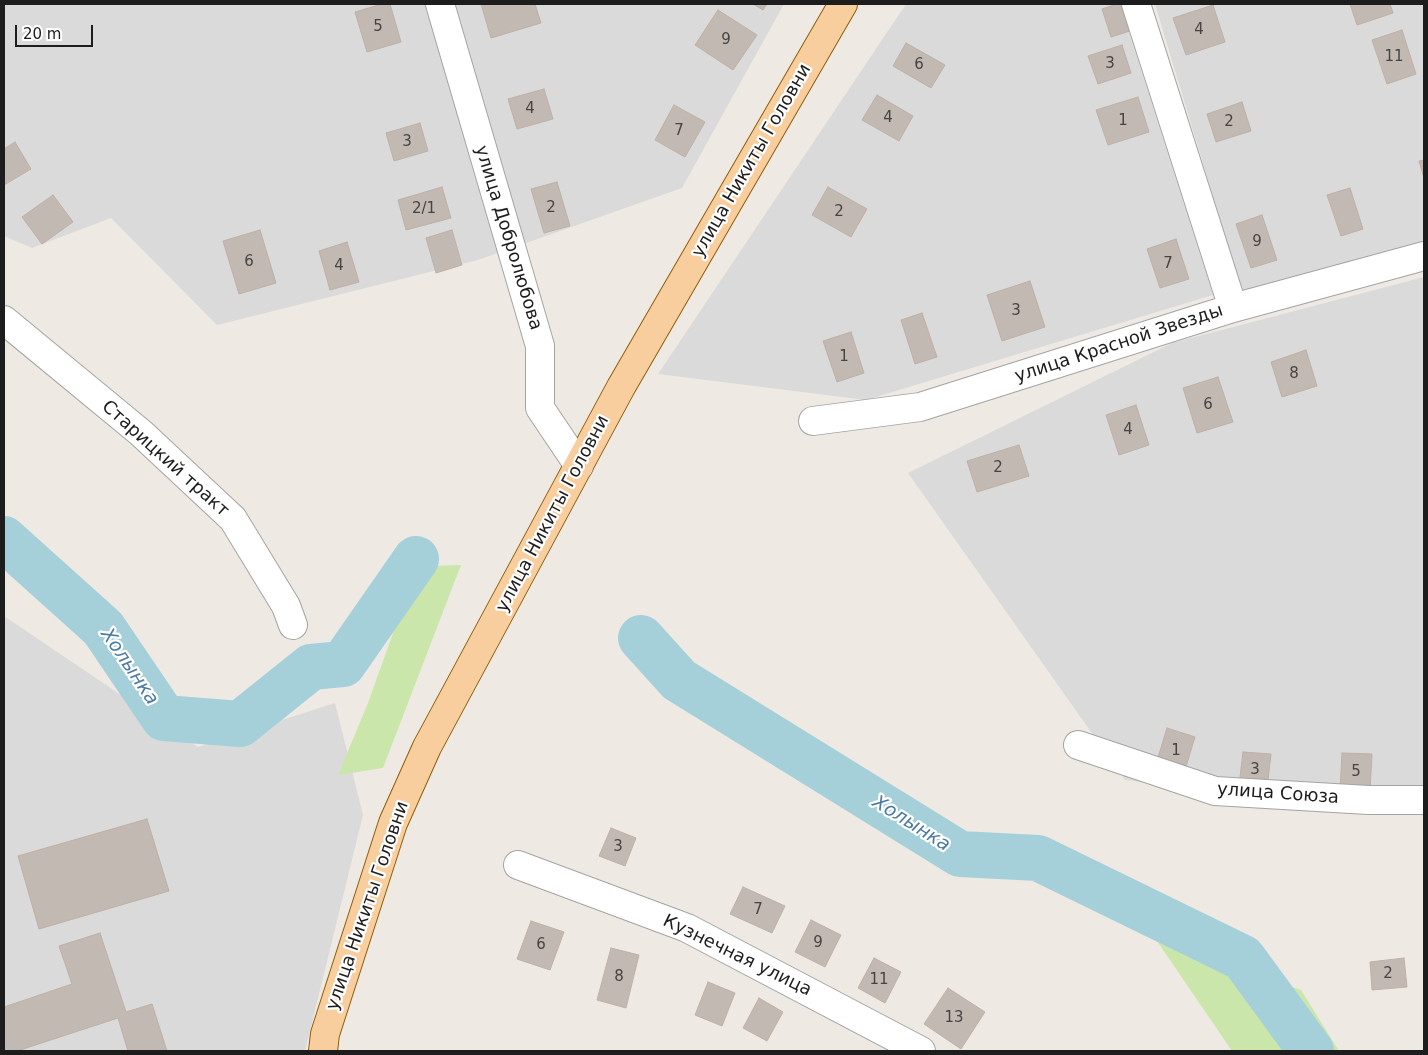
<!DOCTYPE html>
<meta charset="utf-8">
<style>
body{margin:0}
#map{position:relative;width:1428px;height:1055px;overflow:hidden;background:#eeeae3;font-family:"DejaVu Sans",sans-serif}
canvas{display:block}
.frame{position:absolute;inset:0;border:5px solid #1d1d1d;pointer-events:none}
.scale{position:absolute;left:15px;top:25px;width:78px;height:22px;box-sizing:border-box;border:2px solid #1d1d1d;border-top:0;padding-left:6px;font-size:15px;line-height:18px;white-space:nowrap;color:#1d1d1d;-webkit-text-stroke:4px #fff;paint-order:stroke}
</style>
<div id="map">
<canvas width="1428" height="1055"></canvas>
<div class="frame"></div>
<div class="scale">20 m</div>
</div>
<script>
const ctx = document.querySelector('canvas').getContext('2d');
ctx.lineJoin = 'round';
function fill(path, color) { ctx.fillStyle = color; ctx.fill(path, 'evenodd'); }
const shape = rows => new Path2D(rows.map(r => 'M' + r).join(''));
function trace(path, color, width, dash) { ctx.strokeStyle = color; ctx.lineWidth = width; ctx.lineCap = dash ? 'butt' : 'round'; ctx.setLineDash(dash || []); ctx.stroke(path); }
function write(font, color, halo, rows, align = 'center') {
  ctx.font = font + ' "DejaVu Sans",sans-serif'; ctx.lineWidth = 4.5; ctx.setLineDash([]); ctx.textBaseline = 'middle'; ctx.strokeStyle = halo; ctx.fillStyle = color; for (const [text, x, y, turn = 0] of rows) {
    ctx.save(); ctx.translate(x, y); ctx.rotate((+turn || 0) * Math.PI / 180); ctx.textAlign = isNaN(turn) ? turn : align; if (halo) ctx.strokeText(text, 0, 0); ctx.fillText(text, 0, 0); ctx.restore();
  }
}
const residential = shape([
 [4,4,784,4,682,188,478,260,217,325,111,218,32,248,4,236],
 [906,4,1120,4,1213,295,866,400,658,374],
 [1155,4,1424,4,1424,245,1242,293],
 [1424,277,1424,810,1377,811,1125,780,908,473,1172,343],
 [4,616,198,747,335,703,363,815,305,1051,4,1051]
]);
const grass = shape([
 [461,565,383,768,338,775,368,703,407,594,430,566],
 [1157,941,1301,990,1339,1051,1232,1051]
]);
const river = shape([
 [4,539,103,628,164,718,240,724,311,667,343,664,416,559],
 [641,638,679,680,960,854,1038,858,1243,958,1311,1051]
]);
const building = shape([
 [382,4,390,4,401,42,367,52,355,12,382,4],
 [481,4,535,4,541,23,491,38,481,4],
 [753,4,767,4,763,10,753,4],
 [1117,4,1125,4,1133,30,1111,37,1102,9,1117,4],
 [1350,4,1390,4,1393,13,1357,25,1350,4],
 [1213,5,1225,42,1186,55,1173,18,1213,5],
 [718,10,757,35,733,70,695,45,718,10],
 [1402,30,1416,74,1387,84,1372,40,1402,30],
 [906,43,945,65,931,88,893,66,906,43],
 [1122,45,1131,73,1098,84,1088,56,1122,45],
 [544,89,553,119,517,129,508,99,544,89],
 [877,95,913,116,899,141,862,120,877,95],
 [1138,97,1149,132,1108,145,1096,110,1138,97],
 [1242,102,1251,131,1216,142,1207,114,1242,102],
 [674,105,705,122,685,157,655,140,674,105],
 [420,123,428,151,394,161,386,133,420,123],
 [15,142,31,169,4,185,4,149,15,142],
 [1424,160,1424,178,1419,161,1424,160],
 [557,182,570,226,544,233,531,189,557,182],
 [442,187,451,218,406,230,398,200,442,187],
 [828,187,867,209,851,237,812,215,828,187],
 [1350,188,1363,229,1341,236,1327,195,1350,188],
 [53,195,73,222,42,244,22,217,53,195],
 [1262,215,1277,260,1251,268,1236,224,1262,215],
 [260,230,276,283,239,294,223,241,260,230],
 [452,230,462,265,436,273,426,238,452,230],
 [1176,239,1189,279,1160,288,1147,249,1176,239],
 [347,242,359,282,330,290,319,251,347,242],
 [1030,281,1045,327,1002,341,987,295,1030,281],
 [922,313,937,357,915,364,901,320,922,313],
 [851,332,864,373,837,382,823,341,851,332],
 [1306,350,1317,386,1282,397,1271,362,1306,350],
 [1218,377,1233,422,1197,433,1183,388,1218,377],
 [1136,405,1149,445,1119,455,1106,415,1136,405],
 [1019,445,1029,476,977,492,967,461,1019,445],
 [1167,728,1195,737,1184,773,1156,764,1167,728],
 [1243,752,1271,754,1267,788,1239,786,1243,752],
 [1342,753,1372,754,1370,791,1340,790,1342,753],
 [147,819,169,891,39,929,18,856,147,819],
 [611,828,636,838,625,866,599,856,611,828],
 [743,887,785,906,772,933,730,914,743,887],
 [811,920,841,935,825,967,795,952,811,920],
 [531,921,564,932,550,970,517,959,531,921],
 [100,933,126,1012,152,1004,167,1051,128,1051,118,1018,17,1051,4,1051,4,1007,72,984,59,946,100,933],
 [611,948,639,955,626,1008,597,1000,611,948],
 [874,958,901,972,885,1003,858,988,874,958],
 [1404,958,1407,987,1372,990,1370,962,1404,958],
 [708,982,735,993,722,1026,695,1015,708,982],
 [948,988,985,1012,961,1049,924,1024,948,988],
 [759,998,783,1012,767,1041,743,1028,759,998]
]);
const minor = shape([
 [440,4,540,346,540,408,579,466],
 [1136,4,1233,308],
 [4,320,141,433,233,519,286,606,293,625],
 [813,421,920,407,1233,308,1424,256],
 [1078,745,1215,791,1368,800,1424,800],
 [518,865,687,928,921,1051]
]);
const major = shape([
 [323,1051,325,1034,393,823,427,747,621,387,843,4]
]);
const numberNames = [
 ["5",378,27],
 ["4",1199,30],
 ["9",726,40],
 ["11",1394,57],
 ["3",1110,64],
 ["6",919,65],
 ["4",530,109],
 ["4",888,118],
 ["1",1123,121],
 ["2",1229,122],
 ["7",679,131],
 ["3",407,142],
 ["2",551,208],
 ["2/1",424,209],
 ["2",839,212],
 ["9",1257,242],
 ["6",249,262],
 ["7",1168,264],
 ["4",339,266],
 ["3",1016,311],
 ["1",844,357],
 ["8",1294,374],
 ["6",1208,405],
 ["4",1128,430],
 ["2",998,468],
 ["1",1176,751],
 ["3",1255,770],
 ["5",1356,772],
 ["3",618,847],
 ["7",758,910],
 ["9",818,943],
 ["6",541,945],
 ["2",1388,974],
 ["8",619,977],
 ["11",879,980],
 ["13",954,1018]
];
const streetNames = [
 ["улица Никиты Головни",752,161,-60],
 ["улица Добролюбова",508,238,73],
 ["улица Красной Звезды",1119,344,-18],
 ["Старицкий тракт",165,459,42],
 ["улица Никиты Головни",553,514,-62],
 ["улица Союза",1278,794,4],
 ["улица Никиты Головни",368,906,-71],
 ["Кузнечная улица",737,956,26]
];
const waterNames = [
 ["Холынка",129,667,56],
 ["Холынка",911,824,32]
];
fill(residential, '#dbdada');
fill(grass, '#cae6ab');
trace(river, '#a5d0da', 46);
fill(building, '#c2b9b3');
trace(building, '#bfb0a6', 1);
trace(minor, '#a4a4a4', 30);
trace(major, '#905d06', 30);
trace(minor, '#fff', 28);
trace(major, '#f8ce9e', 28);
write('15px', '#464442', null, numberNames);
write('18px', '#1d1d1d', '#fff', streetNames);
write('italic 19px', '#4b7aa0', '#fff', waterNames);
</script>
